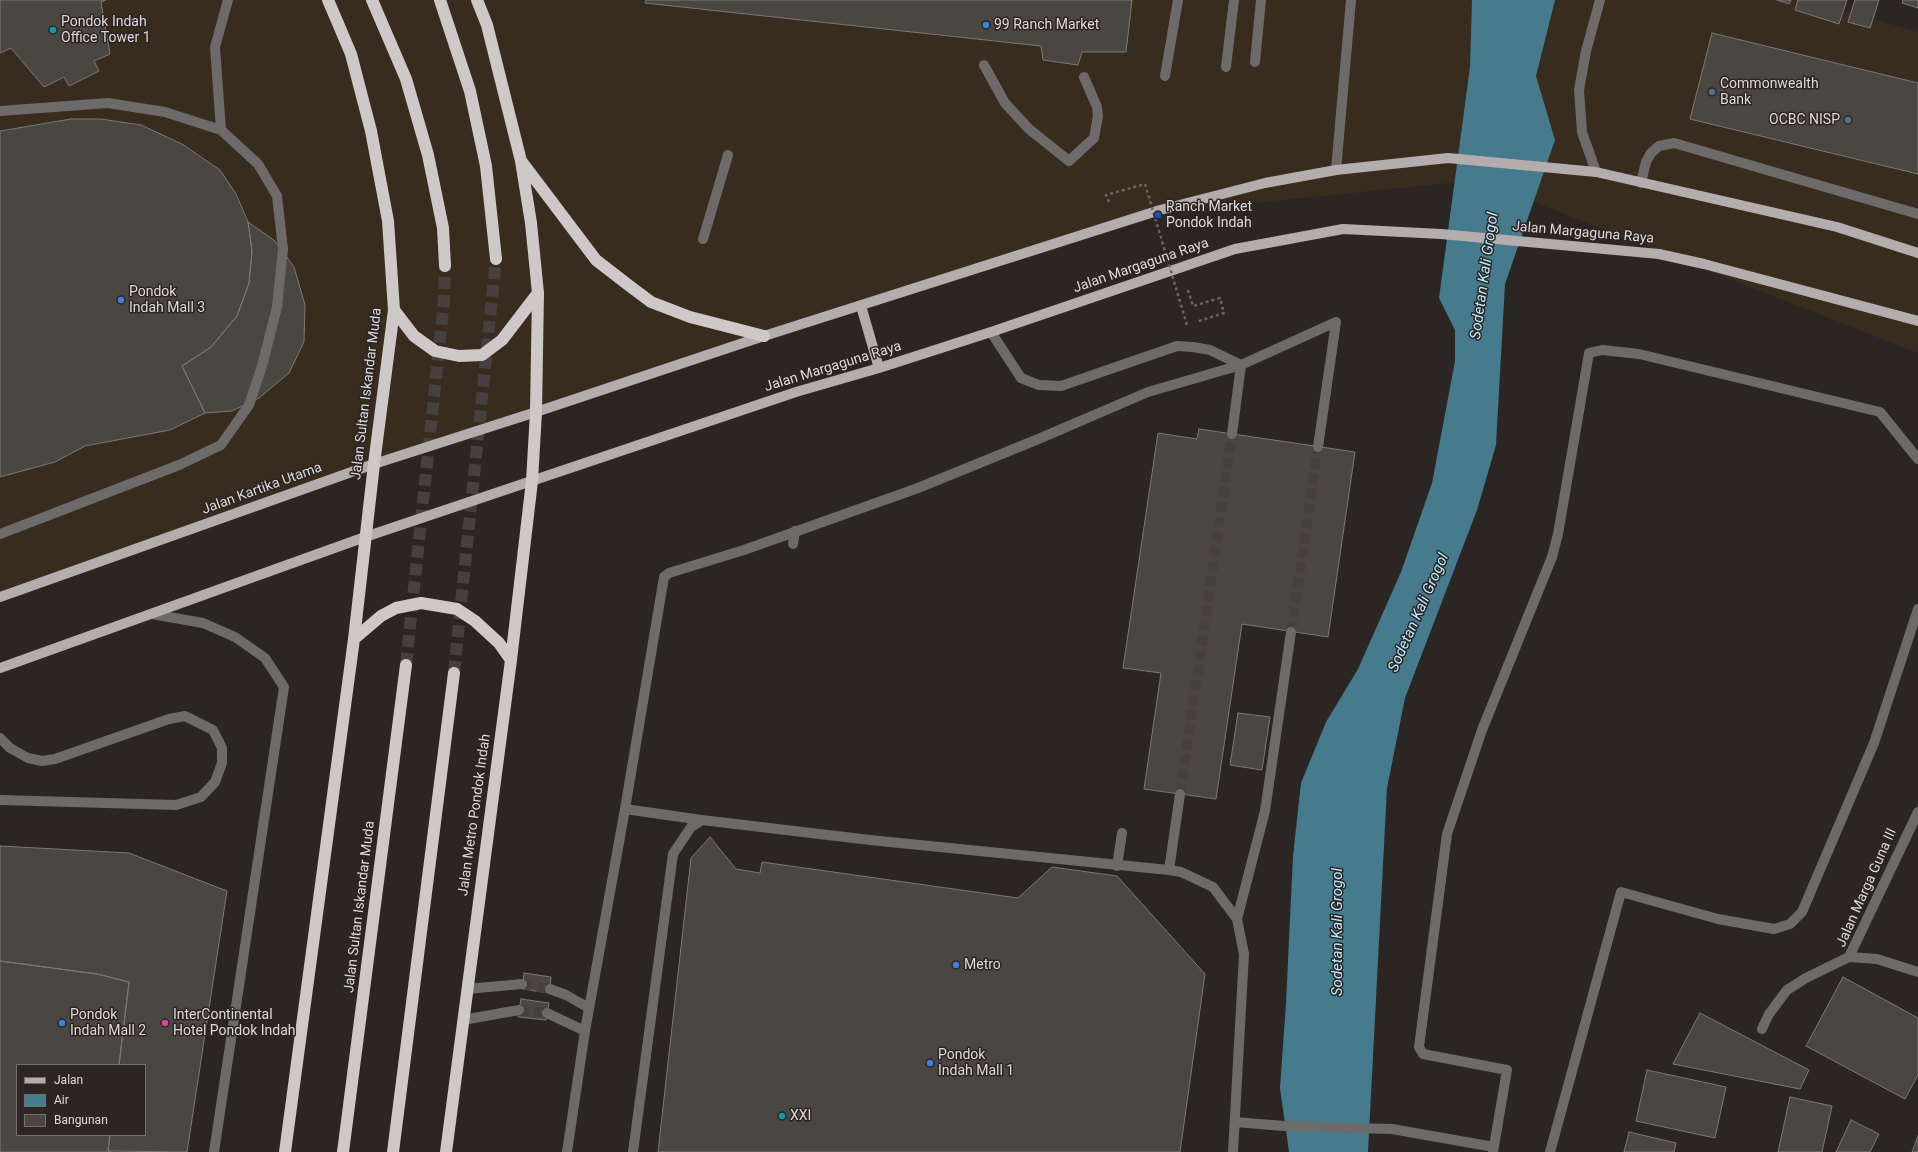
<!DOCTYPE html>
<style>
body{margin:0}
#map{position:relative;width:1918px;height:1152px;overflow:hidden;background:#2b2624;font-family:Roboto,sans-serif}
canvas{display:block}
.legend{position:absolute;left:16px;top:1064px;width:130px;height:72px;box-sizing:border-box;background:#2b2624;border:1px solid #726e6c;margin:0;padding:5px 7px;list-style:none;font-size:12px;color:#dddad9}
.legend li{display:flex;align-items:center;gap:8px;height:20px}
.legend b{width:20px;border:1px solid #726e6c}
</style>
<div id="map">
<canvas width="1918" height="1152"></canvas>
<ul class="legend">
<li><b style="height:5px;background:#b3aead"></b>Jalan</li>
<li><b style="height:11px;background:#467a8d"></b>Air</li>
<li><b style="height:11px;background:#4a4743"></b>Bangunan</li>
</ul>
</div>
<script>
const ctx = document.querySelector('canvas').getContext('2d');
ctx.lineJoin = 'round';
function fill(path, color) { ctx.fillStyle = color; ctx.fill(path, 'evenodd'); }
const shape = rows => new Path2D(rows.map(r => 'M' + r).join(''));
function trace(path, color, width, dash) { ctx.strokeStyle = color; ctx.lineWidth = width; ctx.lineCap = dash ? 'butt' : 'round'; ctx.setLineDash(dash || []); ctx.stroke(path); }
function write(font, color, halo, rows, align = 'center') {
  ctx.font = font + ' Roboto,sans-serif'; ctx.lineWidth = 3; ctx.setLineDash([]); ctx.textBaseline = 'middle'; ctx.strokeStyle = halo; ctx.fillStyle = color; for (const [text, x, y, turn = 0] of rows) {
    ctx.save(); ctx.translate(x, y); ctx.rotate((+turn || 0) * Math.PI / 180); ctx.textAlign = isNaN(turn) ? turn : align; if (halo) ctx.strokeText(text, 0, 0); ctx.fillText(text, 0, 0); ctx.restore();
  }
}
const commercial = shape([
 [0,0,1806,0,1918,32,1918,353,1478,180,1177,211,862,302,0,595]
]);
const water = shape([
 [1472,0,1555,0,1536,76,1555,140,1505,284,1496,445,1477,510,1405,698,1387,788,1368,1152,1289,1152,1280,1088,1286,1003,1293,856,1301,783,1326,722,1358,669,1401,572,1432,483,1455,361,1455,330,1439,298,1470,67]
]);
const building = shape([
 [0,0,106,0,101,2,110,54,94,61,99,71,69,86,64,77,44,87,11,48,0,53,0,0],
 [646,0,1132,0,1126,52,1082,52,1078,65,1043,60,1041,46,645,3,646,0],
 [1777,0,1791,0,1789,4,1777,0],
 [1798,0,1847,0,1839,24,1795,10,1798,0],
 [1855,0,1879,0,1870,28,1848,22,1855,0],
 [1903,0,1918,0,1918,8,1902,3,1903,0],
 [1712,33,1918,83,1918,174,1690,119,1712,33],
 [71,119,101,119,141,125,182,144,220,170,236,194,248,222,252,251,249,283,237,316,211,347,182,366,205,413,170,430,85,446,55,462,0,477,0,131,71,119],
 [248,222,275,241,294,267,305,305,304,342,289,373,259,398,232,411,205,413,182,366,211,347,237,316,249,283,252,251,248,222],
 [1199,429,1355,452,1328,637,1242,624,1216,799,1144,789,1161,673,1123,668,1158,433,1197,439,1199,429],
 [1238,713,1270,717,1262,770,1230,765,1238,713],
 [710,837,736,869,760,873,762,862,1018,898,1052,867,1117,876,1205,974,1180,1152,658,1152,691,858,710,837],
 [0,846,129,853,227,891,187,1152,108,1151,110,1135,145,1135,145,1065,119,1065,129,982,97,974,0,961,0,846],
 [0,961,97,974,129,982,119,1065,17,1065,17,1135,110,1135,108,1151,111,1152,0,1152,0,961],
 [524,973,551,977,549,993,522,989,524,973],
 [1843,977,1918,1018,1918,1075,1905,1099,1806,1046,1843,977],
 [521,999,549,1003,546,1020,518,1017,521,999],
 [1700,1013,1809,1070,1800,1089,1673,1064,1700,1013],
 [1647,1070,1726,1087,1715,1138,1636,1121,1647,1070],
 [1790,1097,1832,1106,1822,1152,1778,1152,1790,1097],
 [1851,1120,1879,1134,1870,1152,1836,1152,1851,1120],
 [1629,1132,1676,1143,1674,1152,1624,1152,1629,1132],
 [1918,1136,1918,1152,1912,1152,1918,1136]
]);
const minorTunnel = shape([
 [1291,632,1318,447],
 [1180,794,1232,434],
 [522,984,550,989],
 [519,1010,547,1013]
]);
const highwayTunnel = shape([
 [406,665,444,300,445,266],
 [454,673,496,259]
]);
const path = shape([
 [1109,202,1106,195,1145,184],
 [1188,290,1193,306,1220,298,1224,313,1196,322]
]);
const minor = shape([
 [1255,62,1261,0],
 [984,65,1005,103,1029,129,1069,161,1094,138,1098,116,1097,107,1084,77],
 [1226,67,1234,0],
 [1165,76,1178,0],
 [0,111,108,103,165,112,221,130,258,164,277,196,283,249,277,307,262,366,249,405,221,445,179,465,0,534],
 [221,130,215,47,228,0],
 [1336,170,1351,0],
 [1596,172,1582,132,1579,90,1586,51,1600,0],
 [1641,183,1646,162,1651,153,1659,146,1674,143,1918,214],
 [703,239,728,155],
 [991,332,1021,378,1039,385,1061,386,1177,346,1193,347,1210,350,1241,365],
 [1232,434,1241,365],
 [1318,447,1336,322],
 [793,544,795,531],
 [152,614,203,623,235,637,265,658,284,687,214,1152],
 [0,738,10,748,28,758,42,761,55,759,169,719,185,716,213,730,222,748,222,763,215,782,201,797,176,805,0,800],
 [625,809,702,820],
 [1918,812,1849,957,1877,959,1918,972],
 [1117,866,1122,833],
 [1169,870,1180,794],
 [1237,919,1265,811,1291,632],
 [467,989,522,984],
 [550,989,566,995,589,1008],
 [547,1013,585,1031],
 [463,1020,519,1010],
 [1762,1029,1769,1014,1787,990,1806,978,1849,957],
 [1235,1122,1284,1126,1392,1129,1494,1147],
 [567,1152,585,1031,625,809,664,577,669,573,744,550,918,488,1036,440,1148,392,1241,365,1336,322],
 [633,1152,673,854,691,827,702,820,870,840,1169,870,1181,872,1213,887,1237,919,1244,954,1233,1152],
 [1493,1152,1507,1070,1423,1054,1419,1047,1447,834,1482,730,1552,557,1558,534,1589,353,1602,350,1639,354,1880,412,1918,459],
 [1550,1152,1621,892,1718,919,1774,929,1790,924,1802,912,1874,743,1918,609]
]);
const major = shape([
 [861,306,879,368],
 [0,597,374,464,536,412,764,336,1160,210,1265,183,1336,170,1448,158,1596,172,1837,227,1918,253],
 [0,668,365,537,796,392,879,368,991,332,1235,249,1343,229,1441,234,1659,254,1704,264,1918,321]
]);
const highway = shape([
 [372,0,406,79,428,155,443,228,445,266],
 [440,0,470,91,486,166,496,259],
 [522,162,596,260,627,284,651,302,690,317,764,336],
 [394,310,414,336,435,351,459,356,482,355,502,340,538,293],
 [354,639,381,616,396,608,421,603,457,609,475,621,499,643,511,660],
 [285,1152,354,639,374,464,394,310,388,221,371,131,351,54,328,0],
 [343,1152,406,665],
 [393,1152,454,673],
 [446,1152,511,660,532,481,536,412,538,293,531,223,521,161,487,25,477,0]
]);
const pathBridge = shape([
 [1145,184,1187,325]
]);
const markers = [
 [986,25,4,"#3f7fe0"],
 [53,30,4,"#0f9aa8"],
 [1712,92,4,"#5c6f8a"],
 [1848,120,4,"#5c6f8a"],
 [1158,215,4,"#1a4fb4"],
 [121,300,4,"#3f7fe0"],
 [956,965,4,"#3f7fe0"],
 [62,1023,4,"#3f7fe0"],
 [165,1023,4,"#d1479c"],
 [930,1063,4,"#3f7fe0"],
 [782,1116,4,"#0f9aa8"]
];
const poiNames = [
 ["Pondok Indah",61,22],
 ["Office Tower 1",61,38],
 ["99 Ranch Market",994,25],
 ["Commonwealth",1720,84],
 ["Bank",1720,100],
 ["OCBC NISP",1840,120,"right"],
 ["Ranch Market",1166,207],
 ["Pondok Indah",1166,223],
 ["Pondok",129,292],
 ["Indah Mall 3",129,308],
 ["Metro",964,965],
 ["Pondok",70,1015],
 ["Indah Mall 2",70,1031],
 ["InterContinental",173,1015],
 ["Hotel Pondok Indah",173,1031],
 ["Pondok",938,1055],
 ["Indah Mall 1",938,1071],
 ["XXI",790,1116]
];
const streetNames = [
 ["Jalan Margaguna Raya",1583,233,5],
 ["Jalan Margaguna Raya",1141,266,-19],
 ["Jalan Margaguna Raya",833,367,-17],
 ["Jalan Sultan Iskandar Muda",367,394,-83],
 ["Jalan Kartika Utama",262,489,-20],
 ["Jalan Metro Pondok Indah",475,815,-82],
 ["Jalan Marga Guna III",1867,888,-66],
 ["Jalan Sultan Iskandar Muda",360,907,-83]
];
const waterNames = [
 ["Sodetan Kali Grogol",1485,276,-82],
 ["Sodetan Kali Grogol",1419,613,-66],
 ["Sodetan Kali Grogol",1338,932,-90]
];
fill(commercial, '#382c1e');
fill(water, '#467a8d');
fill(building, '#4a4743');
trace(building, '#7c7874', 1);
trace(minorTunnel, '#46413f', 10, [10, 5]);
trace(highwayTunnel, '#46413f', 12, [12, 6]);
trace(path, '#696563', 2.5, [3, 3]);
trace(minor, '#6d6a6a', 10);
trace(major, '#b3aead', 10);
trace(highway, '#cfc8c8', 12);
trace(pathBridge, '#696563', 2.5, [3, 3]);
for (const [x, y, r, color] of markers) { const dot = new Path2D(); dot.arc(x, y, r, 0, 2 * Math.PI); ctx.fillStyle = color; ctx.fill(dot); trace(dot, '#2b2624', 1.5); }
write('14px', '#dddad9', '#2b2624', poiNames, 'left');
write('14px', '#dddad9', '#2b2624', streetNames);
write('italic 15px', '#bbebfe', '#2b2624', waterNames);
</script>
